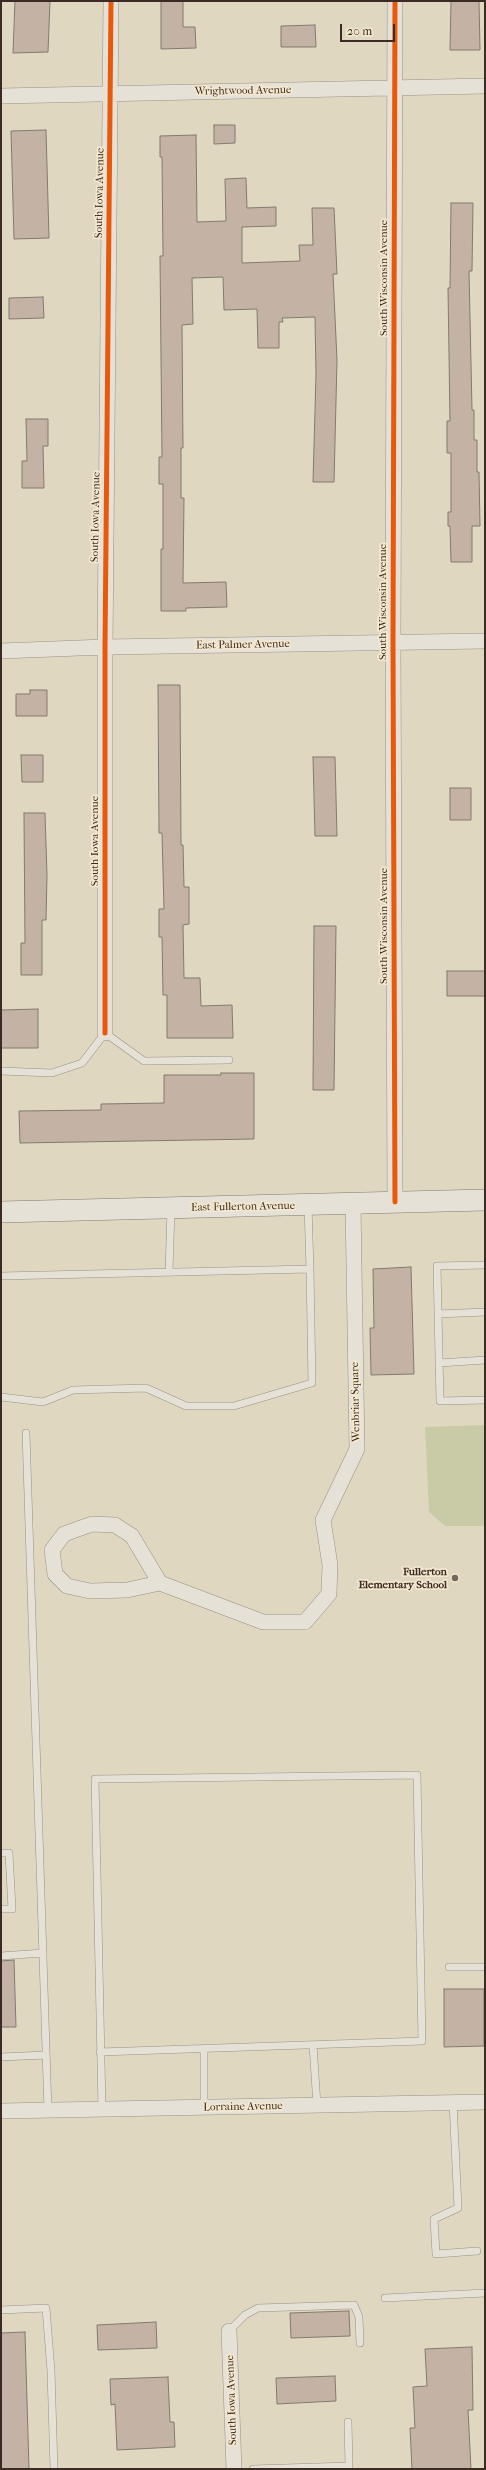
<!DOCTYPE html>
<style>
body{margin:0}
#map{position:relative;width:486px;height:2470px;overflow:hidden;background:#e0d7c1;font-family:"IM FELL French Canon",serif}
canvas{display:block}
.frame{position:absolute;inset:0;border:2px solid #3c2b24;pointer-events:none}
.scale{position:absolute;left:340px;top:24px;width:55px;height:18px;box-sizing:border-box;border:2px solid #3c2b24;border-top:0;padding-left:5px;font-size:12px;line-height:14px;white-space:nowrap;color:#3c2b24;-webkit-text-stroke:3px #f3e8ce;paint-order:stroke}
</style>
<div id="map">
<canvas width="486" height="2470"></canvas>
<div class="frame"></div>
<div class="scale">20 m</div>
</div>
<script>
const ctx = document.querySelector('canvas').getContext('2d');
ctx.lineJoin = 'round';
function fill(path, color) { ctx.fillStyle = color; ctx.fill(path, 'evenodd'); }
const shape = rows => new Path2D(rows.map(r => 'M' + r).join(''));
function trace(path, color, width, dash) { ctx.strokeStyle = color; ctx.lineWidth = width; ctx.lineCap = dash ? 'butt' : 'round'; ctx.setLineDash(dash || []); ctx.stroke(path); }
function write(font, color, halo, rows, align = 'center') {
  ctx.font = font + ' "IM FELL French Canon",serif'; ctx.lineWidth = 3.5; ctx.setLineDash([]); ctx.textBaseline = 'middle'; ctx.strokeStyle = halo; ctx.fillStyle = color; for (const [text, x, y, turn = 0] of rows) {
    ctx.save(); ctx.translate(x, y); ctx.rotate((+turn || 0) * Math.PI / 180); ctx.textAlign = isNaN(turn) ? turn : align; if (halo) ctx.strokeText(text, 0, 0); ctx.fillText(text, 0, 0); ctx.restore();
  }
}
const green = shape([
 [485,1425,485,1526,445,1526,429,1512,425,1427]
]);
const building = shape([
 [15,1,50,1,48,52,13,53,15,1],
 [161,1,183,1,183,27,195,27,196,48,161,49,161,1],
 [451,1,479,1,480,50,450,50,451,1],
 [315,25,316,47,281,47,281,26,315,25],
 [214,125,235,125,235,143,214,144,214,125],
 [46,130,49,238,14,239,11,131,46,130],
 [196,135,197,222,226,221,225,179,246,178,247,208,276,207,276,226,242,227,242,263,300,261,299,245,313,245,312,208,334,208,337,274,333,274,337,360,334,482,313,482,316,375,315,317,282,318,283,322,279,322,279,348,258,348,257,309,224,310,223,277,192,278,193,324,182,325,183,448,181,448,181,498,184,498,183,583,226,582,227,607,186,608,186,611,161,611,161,549,163,549,163,484,159,484,159,457,162,457,160,256,163,256,162,157,160,157,160,136,196,135],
 [451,203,473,203,472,271,469,271,472,410,474,410,474,440,477,440,477,472,479,472,480,526,472,526,472,562,451,562,450,526,448,526,448,512,451,512,451,453,447,453,447,421,450,421,448,288,450,288,451,203],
 [43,297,44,318,9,319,9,298,43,297],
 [26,419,48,419,48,446,43,446,44,488,22,488,22,461,27,461,26,419],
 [158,685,180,685,181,845,183,845,184,887,189,887,189,924,183,925,184,978,200,978,201,1006,232,1005,233,1038,167,1038,167,995,163,995,162,937,159,937,159,909,164,909,162,833,159,833,158,685],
 [30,690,47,690,47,716,16,716,16,694,30,694,30,690],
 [21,755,43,755,43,782,22,782,21,755],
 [313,757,335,757,337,836,315,836,313,757],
 [450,788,471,788,471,820,450,820,450,788],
 [24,813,45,813,47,876,46,920,42,920,42,975,21,975,21,943,25,943,24,813],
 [314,926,336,926,334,1090,313,1090,314,926],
 [447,971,485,971,485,996,447,996,447,971],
 [38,1009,38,1048,1,1048,1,1010,38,1009],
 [221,1073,254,1073,254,1139,20,1143,19,1111,101,1110,101,1104,164,1103,164,1075,221,1075,221,1073],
 [411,1267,414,1374,371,1375,370,1328,374,1328,373,1269,411,1267],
 [14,1960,16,2027,1,2027,1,1961,14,1960],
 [444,1989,484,1989,484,2046,444,2047,444,1989],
 [349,2311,350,2336,291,2338,290,2313,349,2311],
 [156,2322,157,2348,98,2350,97,2325,156,2322],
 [25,2332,29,2469,1,2469,1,2333,25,2332],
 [472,2347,473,2410,468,2410,471,2469,412,2469,410,2428,415,2428,413,2387,427,2386,425,2349,472,2347],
 [335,2376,336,2401,277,2404,276,2378,335,2376],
 [168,2377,170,2422,174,2422,175,2447,117,2450,115,2404,111,2405,110,2379,168,2377]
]);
const lane = shape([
 [1,1071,52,1073,82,1063,105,1033,144,1061,229,1060],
 [485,1265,437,1266,440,1401,485,1400],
 [169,1272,171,1209],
 [1,1276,310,1269,308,1206],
 [438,1314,485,1312],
 [439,1363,485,1360],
 [1,1397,43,1402,73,1390,146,1388,186,1406,234,1406,312,1383,310,1269],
 [26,1433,48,2111],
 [1,1853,9,1853,12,1909,1,1909],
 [1,1956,43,1953],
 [449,1967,485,1967],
 [313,2045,317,2105],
 [204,2048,204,2107],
 [100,2052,422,2041,417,1775,95,1779,102,2109],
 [1,2057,46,2055],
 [453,2102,458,2208,434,2219,436,2254,477,2251],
 [385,2298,485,2293],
 [1,2310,46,2308,51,2371,54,2469],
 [229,2331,245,2315,258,2308,354,2305,359,2317,360,2343],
 [253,2469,349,2466,348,2422]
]);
const street = shape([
 [395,1,393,643,395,1202],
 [1,96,485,86],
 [1,651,105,647,485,641],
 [105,1033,105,647,111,1],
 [92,1524,115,1525,132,1536,160,1583,127,1590,90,1591,67,1586,55,1574,52,1550,64,1534,92,1524],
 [160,1583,263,1622,305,1622,329,1594,330,1565,323,1520,357,1449,353,1205],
 [1,2111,485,2102],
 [229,2331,234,2469]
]);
const secondary = shape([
 [1,1212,485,1200]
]);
const cycleway = shape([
 [395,1,393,643,395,1202],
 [105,1033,105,647,111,1]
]);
const markers = [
 [455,1578,4,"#75675b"]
];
const streetNames = [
 ["Wrightwood Avenue",243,91,-1],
 ["South Iowa Avenue",100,193,-89],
 ["South Wisconsin Avenue",384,278,-90],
 ["South Iowa Avenue",96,517,-89],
 ["South Wisconsin Avenue",383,602,-90],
 ["East Palmer Avenue",243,645,-1],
 ["South Iowa Avenue",95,841,-90],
 ["South Wisconsin Avenue",384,926,-90],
 ["East Fullerton Avenue",243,1207,-1],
 ["Wenbriar Square",356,1402,-91],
 ["Lorraine Avenue",243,2107,-1],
 ["South Iowa Avenue",232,2400,-92]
];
const poiNames = [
 ["Fullerton",447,1572],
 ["Elementary School",447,1585]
];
fill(green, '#c8cba6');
fill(building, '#c4b3a4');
trace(building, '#817a6f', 1);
trace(lane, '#989184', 8);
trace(street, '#989184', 16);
trace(secondary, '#817a6f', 22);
trace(lane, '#e6e1d6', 7);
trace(street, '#e6e1d6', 15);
trace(secondary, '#e6e1d6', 21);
trace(cycleway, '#e8590c', 5);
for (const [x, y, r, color] of markers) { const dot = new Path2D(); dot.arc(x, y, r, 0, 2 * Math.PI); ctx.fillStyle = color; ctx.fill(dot); trace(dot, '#f3e8ce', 1.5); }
write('11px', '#3c2b24', '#f3e8ce', streetNames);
write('bold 11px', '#3c2b24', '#f3e8ce', poiNames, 'right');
</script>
